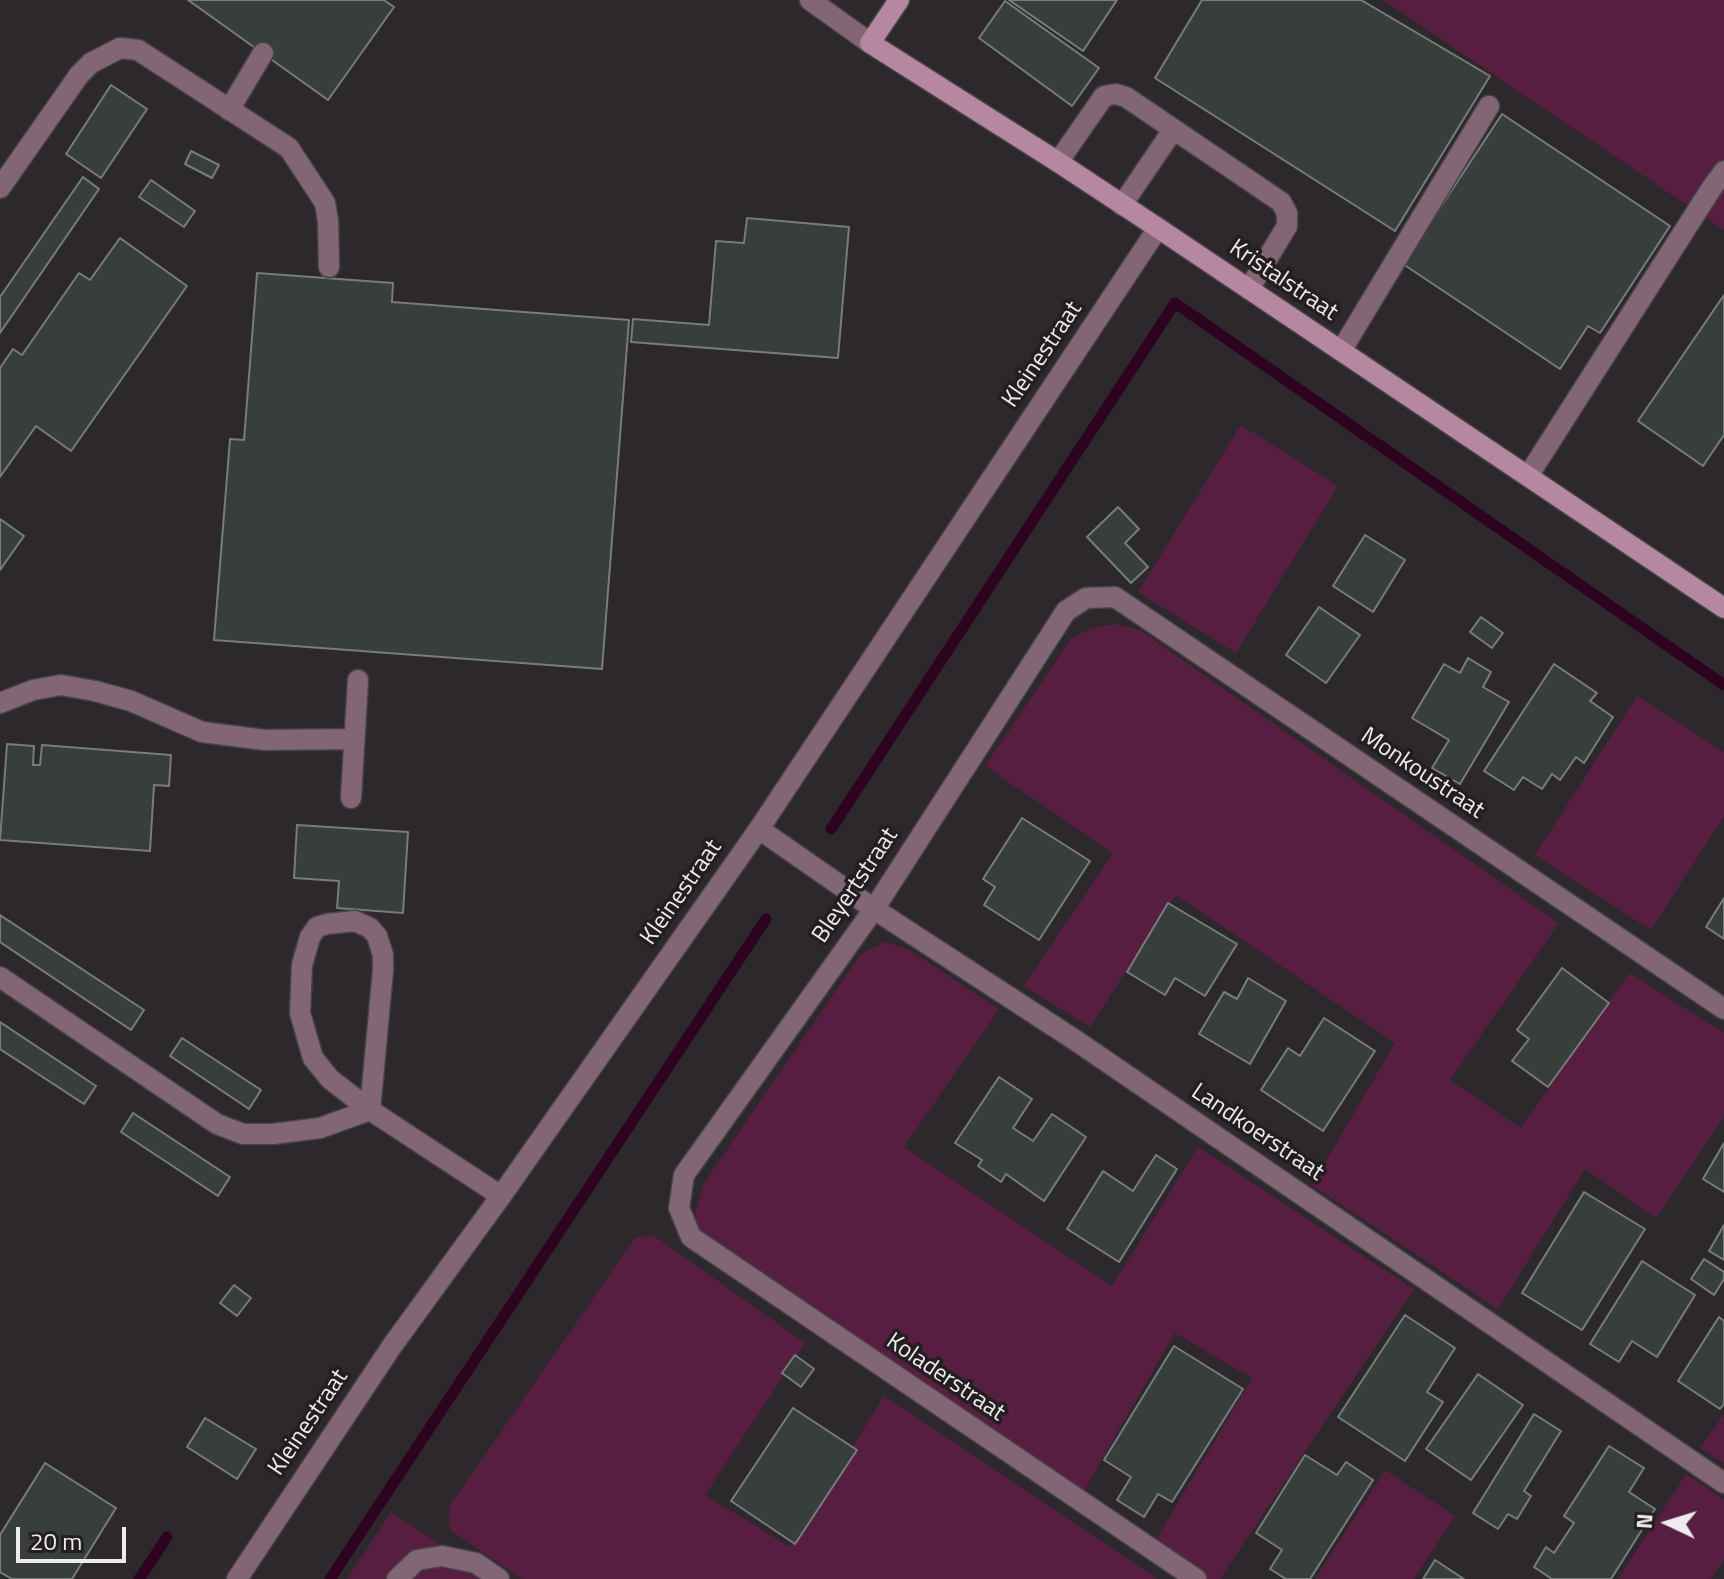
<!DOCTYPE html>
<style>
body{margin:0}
#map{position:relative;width:1724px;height:1579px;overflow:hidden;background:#2d282b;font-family:"Titillium Web",sans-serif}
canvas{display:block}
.north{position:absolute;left:1628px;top:1483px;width:80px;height:80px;-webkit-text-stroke:6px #231f21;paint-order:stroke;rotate:274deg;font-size:22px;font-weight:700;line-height:32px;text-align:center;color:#efebed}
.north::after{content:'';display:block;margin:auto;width:28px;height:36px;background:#efebed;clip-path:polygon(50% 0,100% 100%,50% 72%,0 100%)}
.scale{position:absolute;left:16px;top:1527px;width:110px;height:36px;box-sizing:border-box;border:4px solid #efebed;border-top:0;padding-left:10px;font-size:24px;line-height:28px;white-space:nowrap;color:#efebed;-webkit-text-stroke:6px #231f21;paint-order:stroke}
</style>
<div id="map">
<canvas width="1724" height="1579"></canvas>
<div class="north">N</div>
<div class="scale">20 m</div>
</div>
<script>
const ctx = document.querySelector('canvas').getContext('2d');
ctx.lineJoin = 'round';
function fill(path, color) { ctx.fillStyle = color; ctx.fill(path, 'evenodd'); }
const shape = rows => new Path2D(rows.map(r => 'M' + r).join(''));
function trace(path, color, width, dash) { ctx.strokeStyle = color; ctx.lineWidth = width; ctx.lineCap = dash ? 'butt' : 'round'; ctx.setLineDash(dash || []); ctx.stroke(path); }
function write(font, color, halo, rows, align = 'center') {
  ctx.font = font + ' "Titillium Web",sans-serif'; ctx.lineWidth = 7; ctx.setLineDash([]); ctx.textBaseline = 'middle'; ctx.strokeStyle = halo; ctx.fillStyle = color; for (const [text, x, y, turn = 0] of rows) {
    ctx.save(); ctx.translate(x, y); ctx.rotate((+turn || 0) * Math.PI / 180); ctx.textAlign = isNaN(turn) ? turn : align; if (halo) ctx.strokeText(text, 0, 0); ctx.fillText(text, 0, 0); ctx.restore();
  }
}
const green = shape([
 [1383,0,1724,0,1724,230],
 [1241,425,1338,486,1236,653,1138,592],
 [1117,624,1141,631,1559,923,1450,1080,1521,1128,1629,973,1724,1033,1724,1116,1656,1218,1585,1169,1498,1309,1312,1185,1395,1043,1176,895,1090,1027,1024,986,1113,853,985,766,1071,639,1092,628],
 [1637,696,1724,752,1724,816,1651,930,1535,855],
 [885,942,908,949,999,1009,904,1147,1112,1286,1198,1147,1414,1289,1220,1579,1206,1579,1154,1543,1252,1378,1175,1333,1083,1492,703,1241,694,1217,704,1183,861,954],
 [653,1235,805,1343,705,1495,790,1547,884,1396,1158,1579,522,1579,450,1530,449,1507,635,1238],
 [1724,1414,1724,1464,1700,1448],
 [1385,1470,1455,1516,1414,1579,1315,1579],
 [1686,1474,1724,1500,1724,1560,1711,1579,1618,1579],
 [391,1512,491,1579,347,1579]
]);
const stream = shape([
 [831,829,1175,303,1724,685],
 [139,1579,167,1537],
 [330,1579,766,919]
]);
const building = shape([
 [188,0,384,0,394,7,328,100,188,0],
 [1009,0,1117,0,1083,51,1009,0],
 [1202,0,1361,0,1490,76,1395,231,1155,78,1202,0],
 [1005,1,1099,68,1072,106,979,38,1005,1],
 [111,85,147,109,101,178,66,154,111,85],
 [1502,114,1670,226,1600,333,1588,326,1560,369,1403,264,1502,114],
 [191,151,219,165,212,178,185,164,191,151],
 [83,177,99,189,0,333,0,297,83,177],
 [151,180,195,211,184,227,139,197,151,180],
 [747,218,849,227,838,358,631,342,633,319,709,325,716,241,744,243,747,218],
 [120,238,187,286,71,451,36,426,0,477,0,368,13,349,22,355,79,273,90,280,120,238],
 [257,273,393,283,392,302,629,320,602,669,214,640,230,439,244,440,257,273],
 [1724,295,1724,435,1703,466,1638,421,1724,295],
 [1118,507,1139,529,1125,543,1148,567,1131,583,1087,537,1118,507],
 [0,519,24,536,0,570,0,519],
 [1365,535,1405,560,1373,612,1333,586,1365,535],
 [1319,607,1360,635,1326,683,1286,655,1319,607],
 [1481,617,1503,633,1492,648,1470,632,1481,617],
 [1468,658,1491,672,1483,687,1509,702,1460,784,1432,768,1449,740,1412,718,1444,664,1460,673,1468,658],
 [1554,664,1597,693,1590,701,1613,717,1584,763,1576,757,1560,780,1552,774,1542,789,1523,777,1514,790,1484,771,1554,664],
 [7,744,34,746,33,765,40,765,42,745,171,755,169,786,154,785,150,851,0,840,7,744],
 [1022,818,1090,861,1039,940,984,905,995,887,983,879,1022,818],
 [297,825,408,832,403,913,337,908,339,881,294,878,297,825],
 [1724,898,1724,939,1706,927,1724,898],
 [1168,903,1237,944,1205,996,1175,978,1165,995,1127,972,1168,903],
 [0,915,144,1010,131,1030,0,942,0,915],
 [1562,968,1609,1003,1548,1087,1512,1061,1529,1039,1517,1030,1562,968],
 [1248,978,1286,1001,1250,1064,1199,1034,1224,992,1237,999,1248,978],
 [1324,1018,1375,1051,1323,1131,1261,1090,1288,1048,1300,1056,1324,1018],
 [0,1022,96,1086,84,1104,0,1049,0,1022],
 [182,1038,261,1090,249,1109,170,1056,182,1038],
 [999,1077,1032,1099,1013,1128,1033,1141,1052,1114,1086,1137,1044,1201,1006,1174,1001,1182,978,1166,982,1160,955,1143,999,1077],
 [133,1113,230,1177,218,1196,121,1132,133,1113],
 [1724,1143,1724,1192,1703,1179,1724,1143],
 [1156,1155,1177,1169,1119,1262,1067,1229,1103,1171,1133,1191,1156,1155],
 [1584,1192,1645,1229,1582,1330,1522,1293,1584,1192],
 [1724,1225,1724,1260,1709,1251,1724,1225],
 [1704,1259,1724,1272,1724,1279,1714,1295,1691,1279,1704,1259],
 [1642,1261,1695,1295,1657,1357,1632,1341,1619,1362,1590,1344,1642,1261],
 [234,1285,251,1298,237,1316,220,1303,234,1285],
 [1405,1315,1455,1348,1427,1392,1443,1402,1405,1461,1338,1417,1405,1315],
 [1719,1317,1724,1321,1724,1404,1720,1409,1678,1381,1719,1317],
 [1174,1346,1243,1389,1172,1502,1158,1494,1144,1517,1117,1500,1131,1477,1104,1460,1174,1346],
 [795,1355,814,1369,801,1387,782,1373,795,1355],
 [1478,1374,1523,1405,1471,1480,1426,1449,1478,1374],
 [793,1408,857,1450,795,1544,731,1501,793,1408],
 [1534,1414,1561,1431,1524,1491,1531,1496,1517,1519,1508,1514,1498,1529,1473,1513,1534,1414],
 [205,1418,256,1449,237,1479,187,1447,205,1418],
 [1609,1446,1644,1468,1629,1492,1655,1509,1611,1579,1552,1579,1534,1567,1546,1547,1554,1553,1574,1523,1564,1516,1609,1446],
 [1305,1455,1337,1475,1346,1462,1373,1480,1310,1579,1286,1579,1270,1569,1282,1550,1256,1533,1305,1455],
 [45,1463,116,1508,72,1579,12,1579,0,1572,0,1535,45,1463],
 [1435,1560,1464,1579,1423,1579,1435,1560]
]);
const lane = shape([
 [229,110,263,53],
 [1058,162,1104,96,1116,94,1126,97,1281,202,1287,213,1287,226,1249,289],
 [0,188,79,75,91,63,120,48,138,50,289,148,325,203,328,221,329,267],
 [1122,205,1173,130],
 [1341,351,1489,106],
 [1528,476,1711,189,1724,171],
 [0,703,33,690,61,685,95,691,131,701,202,732,265,740,354,739],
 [351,798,358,680],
 [0,977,217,1124,243,1134,273,1134,320,1128,370,1110],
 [370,1110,383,970,383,955,377,936,370,928,355,921,327,924,317,927,310,937,302,965,300,1013,313,1058,330,1079,370,1110,501,1196]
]);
const street = shape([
 [810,0,870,43],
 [759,829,874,909,1075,1040,1724,1483],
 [237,1579,392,1346,501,1196,759,829,1158,228],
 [397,1579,417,1560,442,1556,476,1563,499,1579],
 [1196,1579,691,1237,679,1208,684,1175,874,909,1066,611,1086,598,1115,597,1724,1009]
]);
const secondary = shape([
 [899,0,870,43,1058,162,1158,228,1724,608]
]);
const streetNames = [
 ["Kristalstraat",1283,281,34],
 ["Kleinestraat",1043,355,-56],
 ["Monkoustraat",1422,774,34],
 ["Bleyertstraat",856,886,-56],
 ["Kleinestraat",682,893,-55],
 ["Landkoerstraat",1257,1133,34],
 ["Koladerstraat",945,1378,34],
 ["Kleinestraat",309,1423,-56]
];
fill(green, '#571e42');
trace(stream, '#2e031f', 11);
fill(building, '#383e3c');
trace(building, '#767d7b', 2);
trace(lane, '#484346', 23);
trace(street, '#484346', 23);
trace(secondary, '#484346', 23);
trace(lane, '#836676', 20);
trace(street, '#836676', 20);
trace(secondary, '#b687a0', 20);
write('24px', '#efebed', '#231f21', streetNames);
</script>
